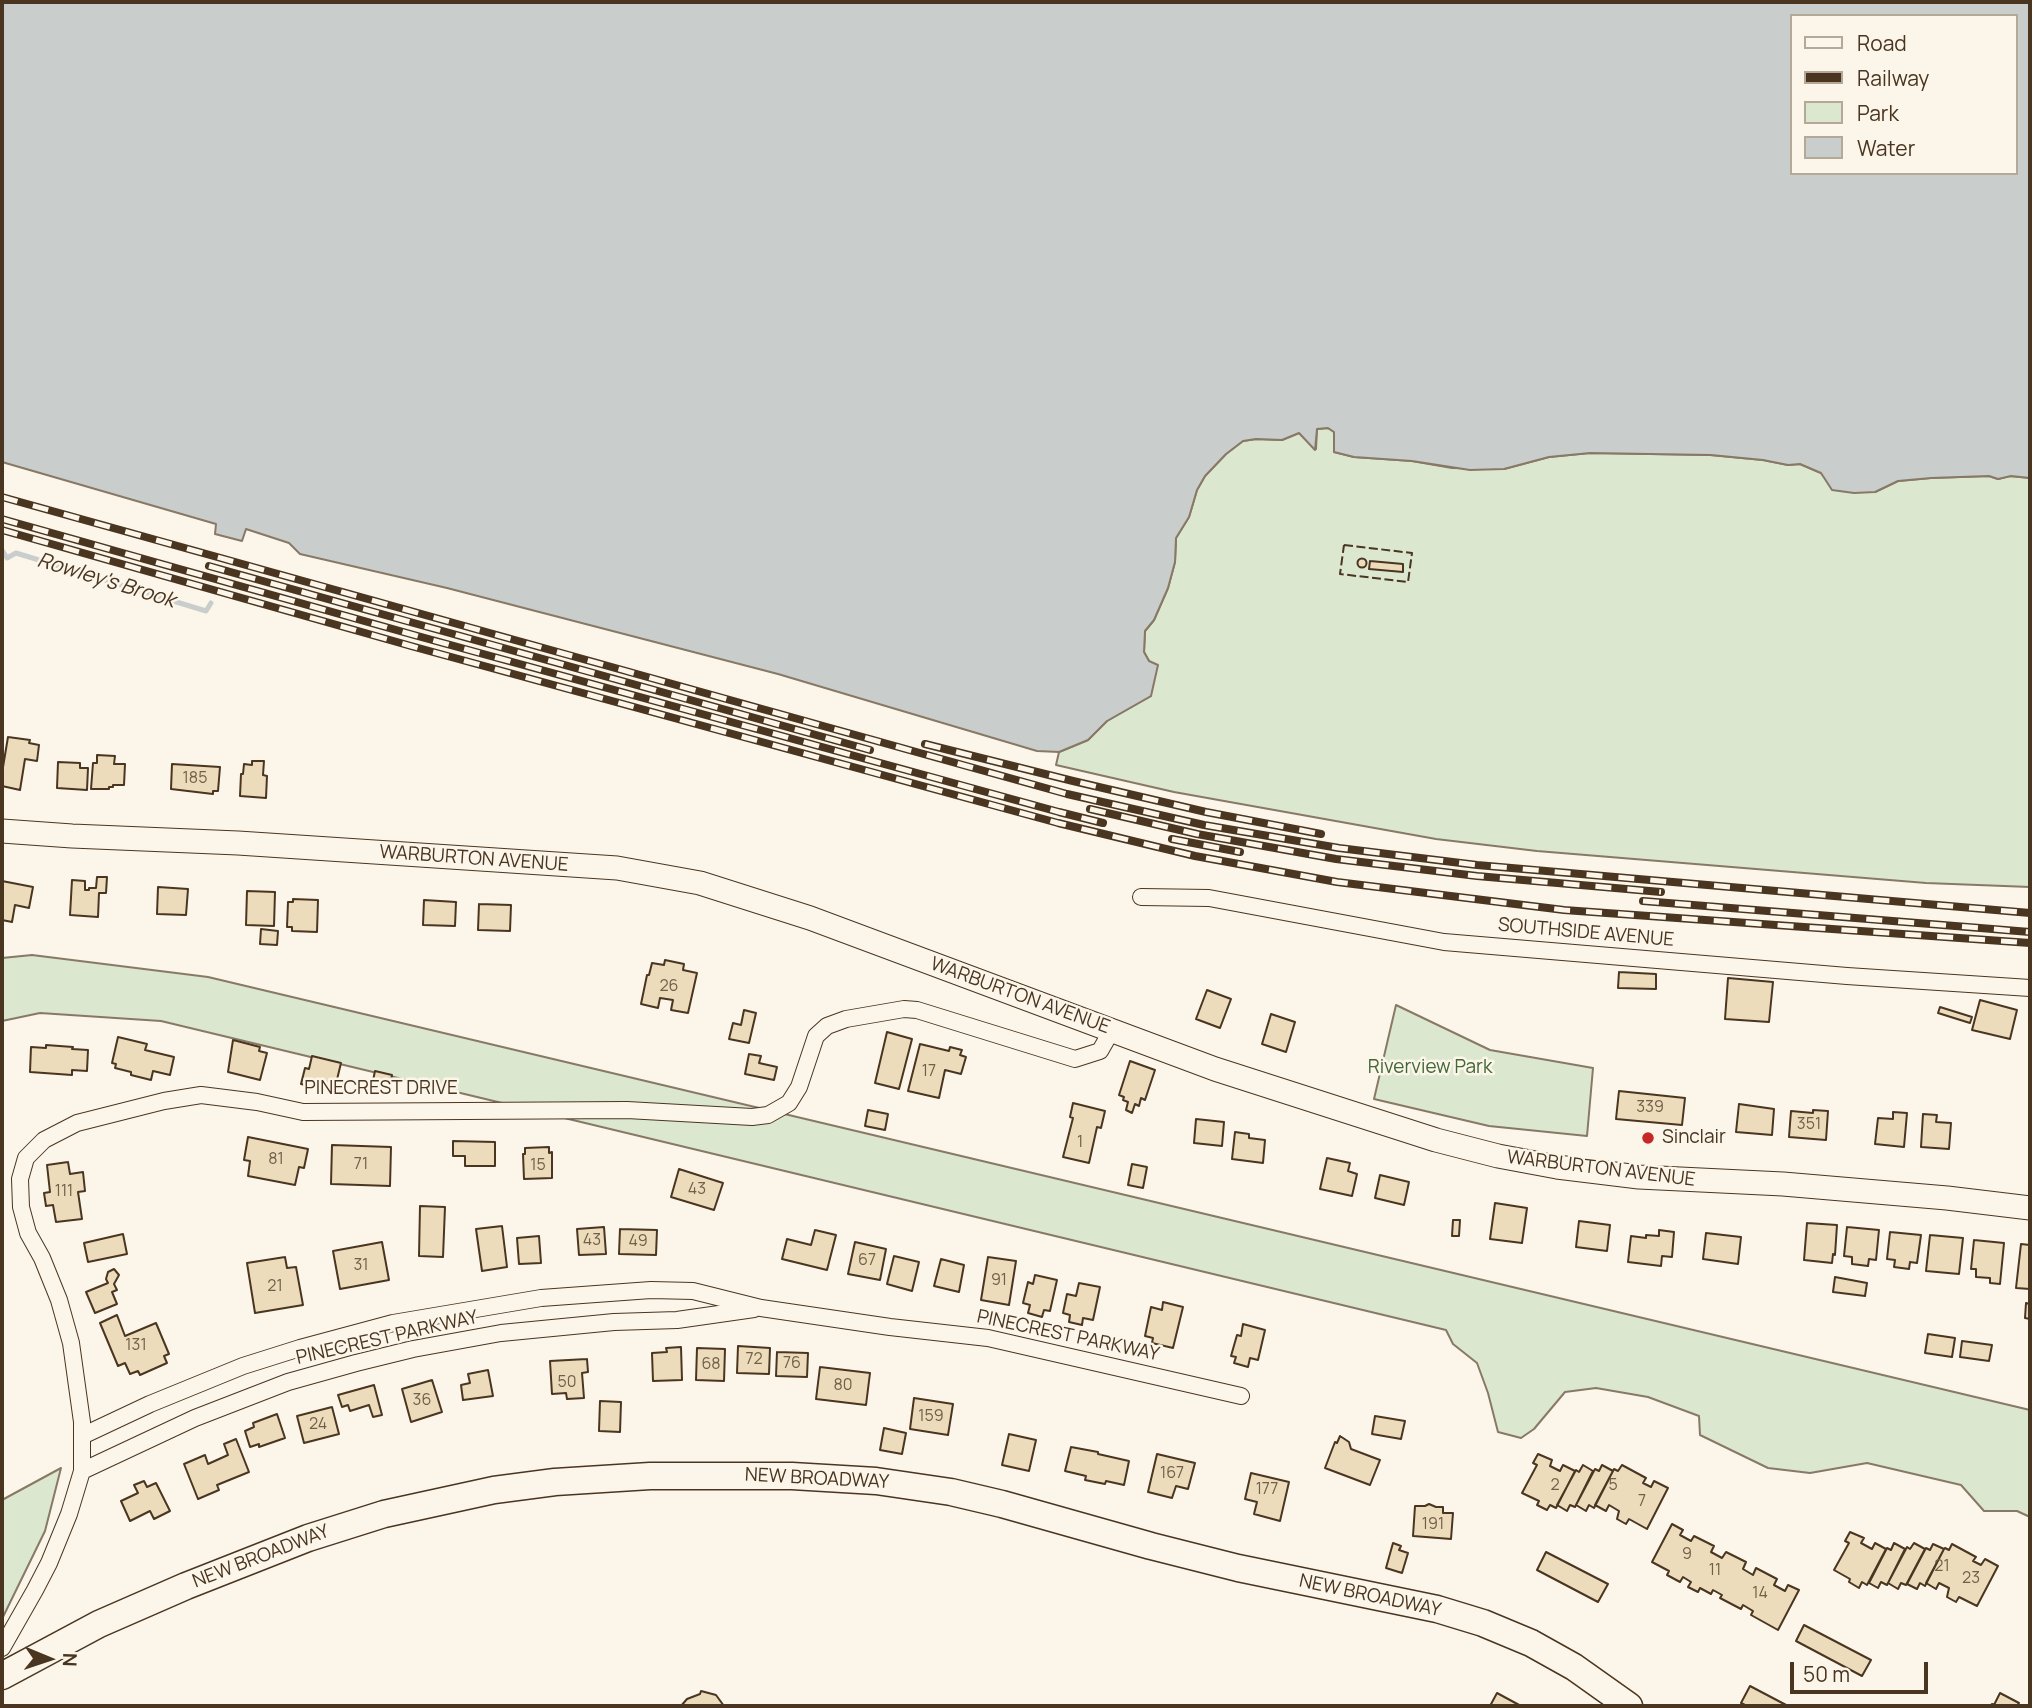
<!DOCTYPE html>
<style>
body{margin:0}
#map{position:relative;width:2032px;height:1708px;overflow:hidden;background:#fbf6e9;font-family:Manrope,sans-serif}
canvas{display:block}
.frame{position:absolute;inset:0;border:4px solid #4a3520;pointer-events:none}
.legend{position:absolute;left:1790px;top:14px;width:228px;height:161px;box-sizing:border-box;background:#fbf6e9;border:2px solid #b4a999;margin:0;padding:9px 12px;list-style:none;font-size:21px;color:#4a3520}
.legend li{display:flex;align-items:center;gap:14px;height:35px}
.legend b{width:35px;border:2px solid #b4a999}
.north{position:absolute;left:14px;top:1624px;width:70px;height:70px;-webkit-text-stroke:5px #fbf6e9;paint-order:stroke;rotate:92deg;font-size:19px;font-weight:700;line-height:28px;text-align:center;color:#4a3520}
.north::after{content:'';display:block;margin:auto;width:24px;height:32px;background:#4a3520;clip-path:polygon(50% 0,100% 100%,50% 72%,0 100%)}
.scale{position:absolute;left:1790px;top:1662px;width:138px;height:32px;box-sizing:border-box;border:4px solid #4a3520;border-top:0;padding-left:9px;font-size:21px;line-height:24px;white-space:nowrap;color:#4a3520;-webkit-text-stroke:5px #fbf6e9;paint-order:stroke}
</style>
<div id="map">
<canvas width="2032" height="1708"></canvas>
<div class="frame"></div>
<ul class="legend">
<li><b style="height:9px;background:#fbf6e9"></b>Road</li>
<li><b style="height:9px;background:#4a3520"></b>Railway</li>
<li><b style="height:19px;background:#dce7d0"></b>Park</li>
<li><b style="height:19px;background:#c9cecd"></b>Water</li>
</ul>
<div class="north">N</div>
<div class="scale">50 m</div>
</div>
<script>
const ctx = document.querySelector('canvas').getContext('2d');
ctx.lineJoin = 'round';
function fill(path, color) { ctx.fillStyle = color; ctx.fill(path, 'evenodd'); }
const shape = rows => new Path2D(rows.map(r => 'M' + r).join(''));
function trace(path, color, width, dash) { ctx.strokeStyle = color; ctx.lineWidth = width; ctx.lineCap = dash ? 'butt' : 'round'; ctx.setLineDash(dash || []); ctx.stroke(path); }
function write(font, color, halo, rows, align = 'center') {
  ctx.font = font + ' Manrope,sans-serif'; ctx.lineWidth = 5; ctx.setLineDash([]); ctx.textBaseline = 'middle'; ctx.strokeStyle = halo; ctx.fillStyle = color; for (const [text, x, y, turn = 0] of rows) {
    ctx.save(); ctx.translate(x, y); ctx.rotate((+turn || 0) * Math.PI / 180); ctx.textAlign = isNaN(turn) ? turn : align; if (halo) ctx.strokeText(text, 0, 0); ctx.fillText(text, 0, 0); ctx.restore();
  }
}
const green = shape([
 [1328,428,1334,432,1334,452,1354,457,1412,461,1452,468,1504,469,1549,457,1590,453,1710,455,1763,460,1788,465,1800,464,1821,473,1829,483,1875,492,1898,481,1931,478,1989,476,1998,479,2010,476,2030,478,2030,887,1926,883,1537,851,1436,839,1174,792,1056,765,1059,752,1088,740,1107,721,1151,696,1149,661,1144,652,1145,631,1154,620,1168,588,1175,562,1176,538,1189,517,1197,490,1205,476,1226,454,1243,441,1256,439,1282,440,1299,433,1316,449,1317,429,1328,428],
 [32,955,208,977,2030,1410,2030,1517,2017,1511,1984,1511,1961,1485,1867,1463,1810,1473,1768,1468,1700,1435,1699,1416,1648,1397,1596,1388,1565,1392,1534,1429,1521,1438,1498,1432,1488,1393,1477,1363,1453,1344,1446,1330,161,1021,40,1013,2,1021,2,958,32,955],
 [1396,1005,1490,1050,1593,1068,1587,1136,1489,1126,1374,1099,1396,1005],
 [61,1468,45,1531,2,1619,2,1500,61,1468]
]);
const water = shape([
 [2,2,2030,2,2030,478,2011,476,1998,479,1989,476,1931,478,1898,481,1875,492,1854,493,1832,490,1821,473,1800,464,1788,465,1763,460,1711,455,1590,453,1549,457,1504,469,1470,470,1412,461,1354,457,1334,452,1334,432,1328,428,1317,429,1315,450,1299,433,1282,440,1256,439,1243,441,1226,454,1205,476,1197,490,1189,517,1176,538,1175,562,1168,588,1154,620,1145,631,1144,652,1149,661,1158,665,1151,696,1107,721,1088,740,1059,752,1037,751,778,674,447,588,300,554,289,543,246,529,242,541,215,534,216,524,2,462,2,2],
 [1792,16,2016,16,2016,173,1792,173,1792,16]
]);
const stream = shape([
 [2,550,7,558,16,553,206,611,211,603]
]);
const building = shape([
 '1357.5 563a4.5 4.5 0 1 1 9 0a4.5 4.5 0 1 1-9 0Z',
 [1370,561,1403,564,1403,572,1369,569,1370,561],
 [8,737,30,740,29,743,39,745,37,761,25,759,20,790,2,786,2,773,8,737],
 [97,755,115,756,114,764,125,764,124,785,113,785,113,787,109,787,109,789,91,789,93,763,97,763,97,755],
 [252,761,264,761,263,775,267,776,266,798,240,796,241,774,243,774,244,764,252,765,252,761],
 [58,762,80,763,80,768,88,768,87,790,57,788,58,762],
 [172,764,220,767,218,791,213,791,213,794,171,789,172,764],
 [97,877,107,877,106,893,99,893,98,917,70,915,72,880,85,881,85,890,89,890,89,888,96,888,97,877],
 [2,881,33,887,29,908,15,905,12,922,2,920,2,881],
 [158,887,188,889,186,915,157,914,158,887],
 [247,891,275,892,274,926,246,925,247,891],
 [293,899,318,900,317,932,292,931,292,927,287,927,288,902,293,902,293,899],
 [424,900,456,902,455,926,423,925,424,900],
 [479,904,511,905,510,931,478,930,479,904],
 [261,929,278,931,277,945,260,944,261,929],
 [665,960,684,964,683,970,697,973,688,1013,671,1010,673,1000,660,998,658,1008,641,1004,647,975,649,975,652,963,664,965,665,960],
 [1619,972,1656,974,1656,989,1618,988,1619,972],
 [1728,978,1773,982,1769,1022,1725,1019,1728,978],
 [1207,990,1231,999,1220,1028,1196,1019,1207,990],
 [1980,1000,2017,1010,2010,1039,1972,1030,1980,1000],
 [1940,1007,1972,1017,1970,1023,1938,1013,1940,1007],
 [744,1010,756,1013,749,1043,729,1039,733,1023,741,1025,744,1010],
 [1271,1014,1295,1022,1286,1052,1262,1044,1271,1014],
 [887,1032,912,1039,899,1089,875,1083,887,1032],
 [118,1037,147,1044,145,1050,174,1057,170,1075,153,1071,151,1080,131,1075,131,1072,115,1068,116,1064,112,1063,118,1037],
 [233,1040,260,1047,259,1051,267,1053,260,1080,228,1072,233,1040],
 [920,1044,949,1051,950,1047,962,1050,960,1055,966,1057,961,1074,945,1070,939,1098,908,1091,920,1044],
 [46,1045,73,1047,72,1049,88,1050,87,1071,72,1070,72,1075,30,1072,31,1047,46,1048,46,1045],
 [749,1054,761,1056,759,1063,777,1067,774,1080,745,1074,749,1054],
 [312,1056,341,1063,334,1092,301,1084,305,1068,309,1069,312,1056],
 [1130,1061,1155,1070,1145,1100,1141,1098,1139,1106,1135,1104,1132,1113,1126,1110,1128,1102,1123,1100,1124,1097,1119,1095,1130,1061],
 [375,1071,392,1075,389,1093,371,1090,375,1071],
 [1619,1091,1685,1098,1682,1125,1616,1119,1619,1091],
 [1073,1103,1105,1111,1101,1128,1097,1127,1089,1163,1063,1157,1073,1118,1070,1117,1073,1103],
 [1739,1104,1774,1109,1772,1135,1736,1132,1739,1104],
 [868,1110,888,1114,885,1130,865,1126,868,1110],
 [1813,1110,1828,1111,1826,1140,1789,1137,1791,1111,1813,1113,1813,1110],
 [1893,1112,1907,1113,1904,1147,1875,1144,1878,1118,1893,1119,1893,1112],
 [1923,1114,1937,1115,1936,1122,1951,1123,1949,1149,1921,1147,1923,1114],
 [1196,1119,1224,1122,1222,1146,1194,1143,1196,1119],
 [1235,1132,1249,1134,1249,1138,1265,1140,1263,1163,1232,1159,1235,1132],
 [248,1137,308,1149,304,1168,299,1167,295,1185,248,1176,250,1161,244,1160,248,1137],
 [453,1141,495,1142,495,1166,465,1166,465,1156,453,1156,453,1141],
 [332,1145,391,1147,390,1186,331,1184,332,1145],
 [549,1147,549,1153,552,1152,552,1178,524,1179,523,1154,525,1154,525,1148,549,1147],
 [1327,1158,1350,1163,1348,1171,1357,1174,1352,1196,1320,1189,1327,1158],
 [68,1162,70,1174,83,1172,85,1191,78,1192,82,1219,56,1222,53,1205,46,1206,44,1193,50,1192,47,1165,68,1162],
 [1132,1164,1147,1167,1143,1188,1128,1185,1132,1164],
 [679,1169,723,1183,714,1210,671,1197,679,1169],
 [1380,1175,1409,1182,1404,1205,1375,1198,1380,1175],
 [1495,1203,1527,1208,1522,1243,1490,1239,1495,1203],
 [420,1206,445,1207,443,1257,419,1256,420,1206],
 [1453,1220,1460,1220,1459,1236,1452,1236,1453,1220],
 [1579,1221,1610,1225,1607,1251,1576,1247,1579,1221],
 [1807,1223,1837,1225,1835,1255,1833,1254,1832,1263,1804,1260,1807,1223],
 [502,1226,507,1267,482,1271,476,1229,502,1226],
 [604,1227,606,1254,579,1255,577,1229,604,1227],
 [1847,1227,1879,1230,1876,1260,1869,1259,1868,1266,1852,1264,1852,1257,1844,1256,1847,1227],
 [620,1229,657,1230,656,1255,619,1254,620,1229],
 [815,1230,836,1235,827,1270,782,1259,787,1239,811,1245,815,1230],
 [1659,1230,1674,1232,1672,1257,1662,1256,1661,1266,1628,1262,1631,1236,1646,1238,1646,1235,1659,1236,1659,1230],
 [1890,1232,1921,1235,1917,1263,1910,1262,1909,1269,1894,1267,1895,1260,1887,1259,1890,1232],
 [1706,1233,1741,1237,1738,1264,1703,1259,1706,1233],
 [123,1234,127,1254,88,1262,84,1243,123,1234],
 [1930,1235,1963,1238,1959,1274,1926,1271,1930,1235],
 [539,1236,541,1263,519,1264,517,1238,539,1236],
 [1974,1240,2004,1243,2000,1284,1990,1283,1990,1278,1976,1277,1976,1269,1971,1269,1974,1240],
 [382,1242,389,1280,340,1289,333,1251,382,1242],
 [855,1242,886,1249,880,1280,848,1274,855,1242],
 [2021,1244,2030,1245,2030,1289,2016,1288,2021,1244],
 [894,1256,919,1262,912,1291,887,1284,894,1256],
 [285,1257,287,1268,296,1267,303,1305,255,1313,247,1263,285,1257],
 [988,1257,1016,1261,1009,1305,981,1300,988,1257],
 [941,1259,964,1265,959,1292,934,1286,941,1259],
 [114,1269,119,1275,114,1284,117,1290,112,1292,117,1304,95,1313,86,1292,108,1283,106,1279,108,1272,114,1269],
 [1035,1275,1057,1280,1050,1311,1044,1310,1042,1317,1028,1313,1030,1305,1023,1303,1028,1282,1033,1284,1035,1275],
 [1835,1277,1867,1283,1865,1296,1833,1292,1835,1277],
 [1079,1283,1100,1287,1093,1320,1083,1318,1082,1325,1069,1322,1070,1315,1063,1313,1067,1294,1076,1296,1079,1283],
 [1163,1302,1183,1307,1173,1348,1152,1343,1153,1338,1145,1336,1151,1307,1162,1310,1163,1302],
 [2026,1303,2030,1304,2030,1319,2025,1318,2026,1303],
 [117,1315,125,1336,156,1323,169,1354,164,1356,167,1363,140,1375,138,1371,130,1374,125,1363,118,1366,100,1323,117,1315],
 [1243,1324,1265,1330,1258,1360,1250,1358,1248,1367,1234,1363,1236,1357,1231,1356,1237,1335,1241,1336,1243,1324],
 [1928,1334,1955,1338,1952,1357,1925,1353,1928,1334],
 [1962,1341,1992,1345,1989,1361,1960,1357,1962,1341],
 [738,1346,770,1348,769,1374,737,1373,738,1346],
 [681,1347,682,1380,653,1381,652,1353,667,1352,666,1348,681,1347],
 [697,1348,725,1349,724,1381,696,1380,697,1348],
 [777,1352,808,1353,807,1377,776,1376,777,1352],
 [587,1359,588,1372,582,1373,584,1398,567,1399,566,1393,552,1394,550,1361,587,1359],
 [820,1367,870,1373,866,1405,816,1399,820,1367],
 [488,1370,493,1396,463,1400,461,1385,470,1383,468,1374,488,1370],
 [432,1380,442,1412,411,1422,402,1389,432,1380],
 [374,1385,382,1415,373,1417,369,1405,350,1411,348,1405,342,1407,338,1395,374,1385],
 [914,1398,953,1404,948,1435,910,1429,914,1398],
 [600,1401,621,1402,620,1432,599,1431,600,1401],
 [332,1407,339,1434,304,1443,297,1416,332,1407],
 [277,1414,285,1438,259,1447,259,1444,250,1447,245,1431,254,1427,253,1423,277,1414],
 [1375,1416,1405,1421,1401,1439,1372,1434,1375,1416],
 [884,1428,906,1433,902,1454,880,1450,884,1428],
 [1009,1434,1036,1440,1029,1471,1002,1465,1009,1434],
 [1340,1436,1349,1442,1351,1449,1380,1460,1370,1485,1325,1468,1335,1442,1337,1443,1340,1436],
 [236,1439,249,1472,217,1485,219,1490,198,1499,184,1464,205,1455,208,1464,228,1455,224,1444,236,1439],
 [1071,1447,1098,1452,1098,1454,1129,1461,1124,1485,1106,1481,1105,1484,1085,1480,1086,1476,1065,1471,1071,1447],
 [1157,1454,1195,1463,1188,1489,1176,1486,1172,1498,1148,1492,1157,1454],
 [1538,1454,1552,1460,1550,1466,1560,1471,1563,1465,1575,1471,1556,1508,1550,1505,1547,1510,1537,1505,1539,1501,1522,1493,1537,1465,1533,1463,1538,1454],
 [1583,1465,1593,1471,1575,1507,1570,1505,1567,1511,1557,1505,1576,1470,1579,1472,1583,1465],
 [1602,1465,1613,1471,1594,1508,1589,1505,1586,1511,1576,1505,1595,1469,1599,1471,1602,1465],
 [1622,1465,1646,1478,1643,1483,1651,1487,1654,1481,1668,1488,1647,1529,1629,1519,1626,1524,1617,1519,1619,1511,1609,1505,1606,1511,1595,1505,1614,1469,1618,1471,1622,1465],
 [1251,1473,1289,1482,1280,1521,1254,1514,1257,1502,1245,1499,1251,1473],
 [144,1481,147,1487,156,1483,170,1511,154,1519,150,1511,130,1521,121,1501,138,1493,134,1485,144,1481],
 [1429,1504,1436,1507,1443,1507,1443,1513,1453,1513,1451,1539,1413,1536,1415,1506,1425,1506,1429,1504],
 [1672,1524,1683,1530,1680,1535,1691,1541,1694,1536,1714,1546,1711,1552,1722,1558,1726,1552,1746,1562,1743,1569,1753,1575,1756,1568,1777,1579,1774,1585,1785,1591,1788,1585,1799,1590,1778,1630,1751,1615,1753,1611,1743,1605,1741,1609,1720,1598,1722,1595,1713,1590,1711,1594,1700,1588,1698,1592,1688,1587,1691,1582,1683,1577,1680,1582,1667,1575,1669,1571,1652,1562,1672,1524],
 [1850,1532,1864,1538,1861,1543,1872,1549,1875,1543,1886,1549,1867,1585,1862,1582,1859,1588,1849,1582,1850,1579,1834,1570,1849,1543,1845,1541,1850,1532],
 [1393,1543,1401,1546,1399,1550,1408,1553,1402,1573,1386,1568,1393,1543],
 [1894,1543,1905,1549,1887,1585,1881,1582,1878,1588,1869,1583,1887,1548,1891,1550,1894,1543],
 [1914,1543,1925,1549,1906,1585,1901,1583,1898,1589,1888,1583,1907,1547,1910,1549,1914,1543],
 [1933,1544,1944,1549,1925,1586,1920,1583,1917,1589,1907,1584,1926,1548,1930,1550,1933,1544],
 [1952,1544,1976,1557,1973,1561,1981,1565,1985,1559,1998,1566,1977,1606,1959,1597,1956,1602,1947,1597,1949,1588,1939,1583,1936,1589,1926,1583,1944,1549,1945,1548,1949,1550,1952,1544],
 [1546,1552,1608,1584,1598,1602,1537,1570,1546,1552],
 [1804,1625,1871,1660,1862,1676,1796,1641,1804,1625],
 [1750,1686,1788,1706,1747,1706,1741,1703,1750,1686],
 [701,1691,716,1695,724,1706,681,1706,687,1699,700,1694,701,1691],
 [1497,1693,1521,1706,1490,1706,1497,1693],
 [2000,1693,2019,1703,2017,1706,1990,1706,1992,1704,1994,1705,2000,1693]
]);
const street = shape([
 [1141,897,1209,898,1444,942,1847,976,2030,988],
 [82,1436,150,1404,243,1366,300,1348,393,1323,541,1298,651,1290,693,1291,761,1308,890,1327,988,1338,1241,1396],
 [82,1471,195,1418,288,1382,356,1363,413,1349,501,1333,614,1322,677,1320,754,1309],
 [2,1648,35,1590,49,1563,69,1514,82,1471,82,1422,71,1343,59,1300,42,1258,28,1233,21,1207,20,1179,26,1158,44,1140,77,1123,164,1101,201,1095,257,1102,303,1112,627,1110,752,1117,768,1115,789,1103,799,1087,816,1036,827,1026,846,1019,904,1009,917,1010,1075,1059,1100,1051,1112,1030]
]);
const secondary = shape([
 [2,831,72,836,238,843,617,868,700,883,810,918,1215,1069,1436,1140,1498,1156,1557,1167,1639,1177,1783,1184,1947,1198,2030,1208]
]);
const primary = shape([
 [2,1676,99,1624,186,1586,308,1538,384,1514,494,1490,555,1482,650,1476,792,1476,876,1481,951,1492,1002,1504,1151,1546,1238,1568,1437,1609,1483,1623,1531,1643,1574,1667,1629,1706]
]);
const rail = shape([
 [2,497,1067,794,1204,825,1339,848,1477,865,2030,913],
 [2,519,414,635,1059,812,1103,823],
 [2,530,411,646,1058,823,1195,856,1337,882,1564,910,2030,943],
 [209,566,870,750],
 [925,744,1073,781,1206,812,1321,834],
 [1090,809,1197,834,1336,859,1477,876,1661,892],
 [1172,839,1240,852],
 [1643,901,2030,932]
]);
const fence = shape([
 [1344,545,1412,553,1408,582,1340,574,1344,545]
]);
const markers = [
 [1648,1138,7,"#c62828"]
];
const numberNames = [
 ["185",195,779],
 ["26",669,987],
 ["17",929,1072],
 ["339",1650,1108],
 ["351",1809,1125],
 ["1",1080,1143],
 ["81",276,1160],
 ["71",361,1165],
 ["15",538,1166],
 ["43",697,1190],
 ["111",64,1192],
 ["43",592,1241],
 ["49",638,1242],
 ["67",867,1261],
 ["31",361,1266],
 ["91",999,1281],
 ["21",275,1287],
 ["131",136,1346],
 ["72",754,1360],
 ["76",792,1364],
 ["68",711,1365],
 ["50",567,1383],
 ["80",843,1386],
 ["36",422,1401],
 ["159",931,1417],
 ["24",318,1425],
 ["167",1172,1474],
 ["2",1555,1486],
 ["5",1613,1486],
 ["177",1267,1490],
 ["7",1642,1502],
 ["191",1433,1525],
 ["9",1687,1555],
 ["21",1942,1567],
 ["11",1715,1571],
 ["23",1971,1579],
 ["14",1760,1594]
];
const streetNames = [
 ["WARBURTON AVENUE",474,859,4],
 ["SOUTHSIDE AVENUE",1586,933,5],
 ["WARBURTON AVENUE",1020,996,20],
 ["PINECREST DRIVE",381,1089],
 ["WARBURTON AVENUE",1601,1169,7],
 ["PINECREST PARKWAY",1068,1336,12],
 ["PINECREST PARKWAY",387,1338,-13],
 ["NEW BROADWAY",817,1479,3],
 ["NEW BROADWAY",261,1557,-21],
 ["NEW BROADWAY",1370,1596,12]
];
const parkNames = [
 ["Riverview Park",1430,1068]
];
const poiNames = [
 ["Sinclair",1662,1138]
];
const waterNames = [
 ["Rowley's Brook",106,581,17]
];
fill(green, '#dce7d0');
trace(green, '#887966', 2);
fill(water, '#c9cecd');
trace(water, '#887966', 2);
trace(stream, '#c9cecd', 5);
fill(building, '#ecdcbc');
trace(building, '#4a3520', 2);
trace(street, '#4a3520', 18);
trace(secondary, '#4a3520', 25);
trace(primary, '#4a3520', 29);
trace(street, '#fbf6e9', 16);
trace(secondary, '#fbf6e9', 23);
trace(primary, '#fbf6e9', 26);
trace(rail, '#4a3520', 8);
trace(rail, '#fbf6e9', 5, [16]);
trace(fence, '#4a3520', 2, [9, 3.5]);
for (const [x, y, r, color] of markers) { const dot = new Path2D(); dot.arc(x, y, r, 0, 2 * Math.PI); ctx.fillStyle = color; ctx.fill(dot); trace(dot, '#fbf6e9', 2.5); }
write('16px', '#725f47', null, numberNames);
write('19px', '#4a3520', '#fbf6e9', streetNames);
write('19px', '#436837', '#fbf6e9', parkNames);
write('19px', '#4a3520', '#fbf6e9', poiNames, 'left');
write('italic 21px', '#4a3520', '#fbf6e9', waterNames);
</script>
